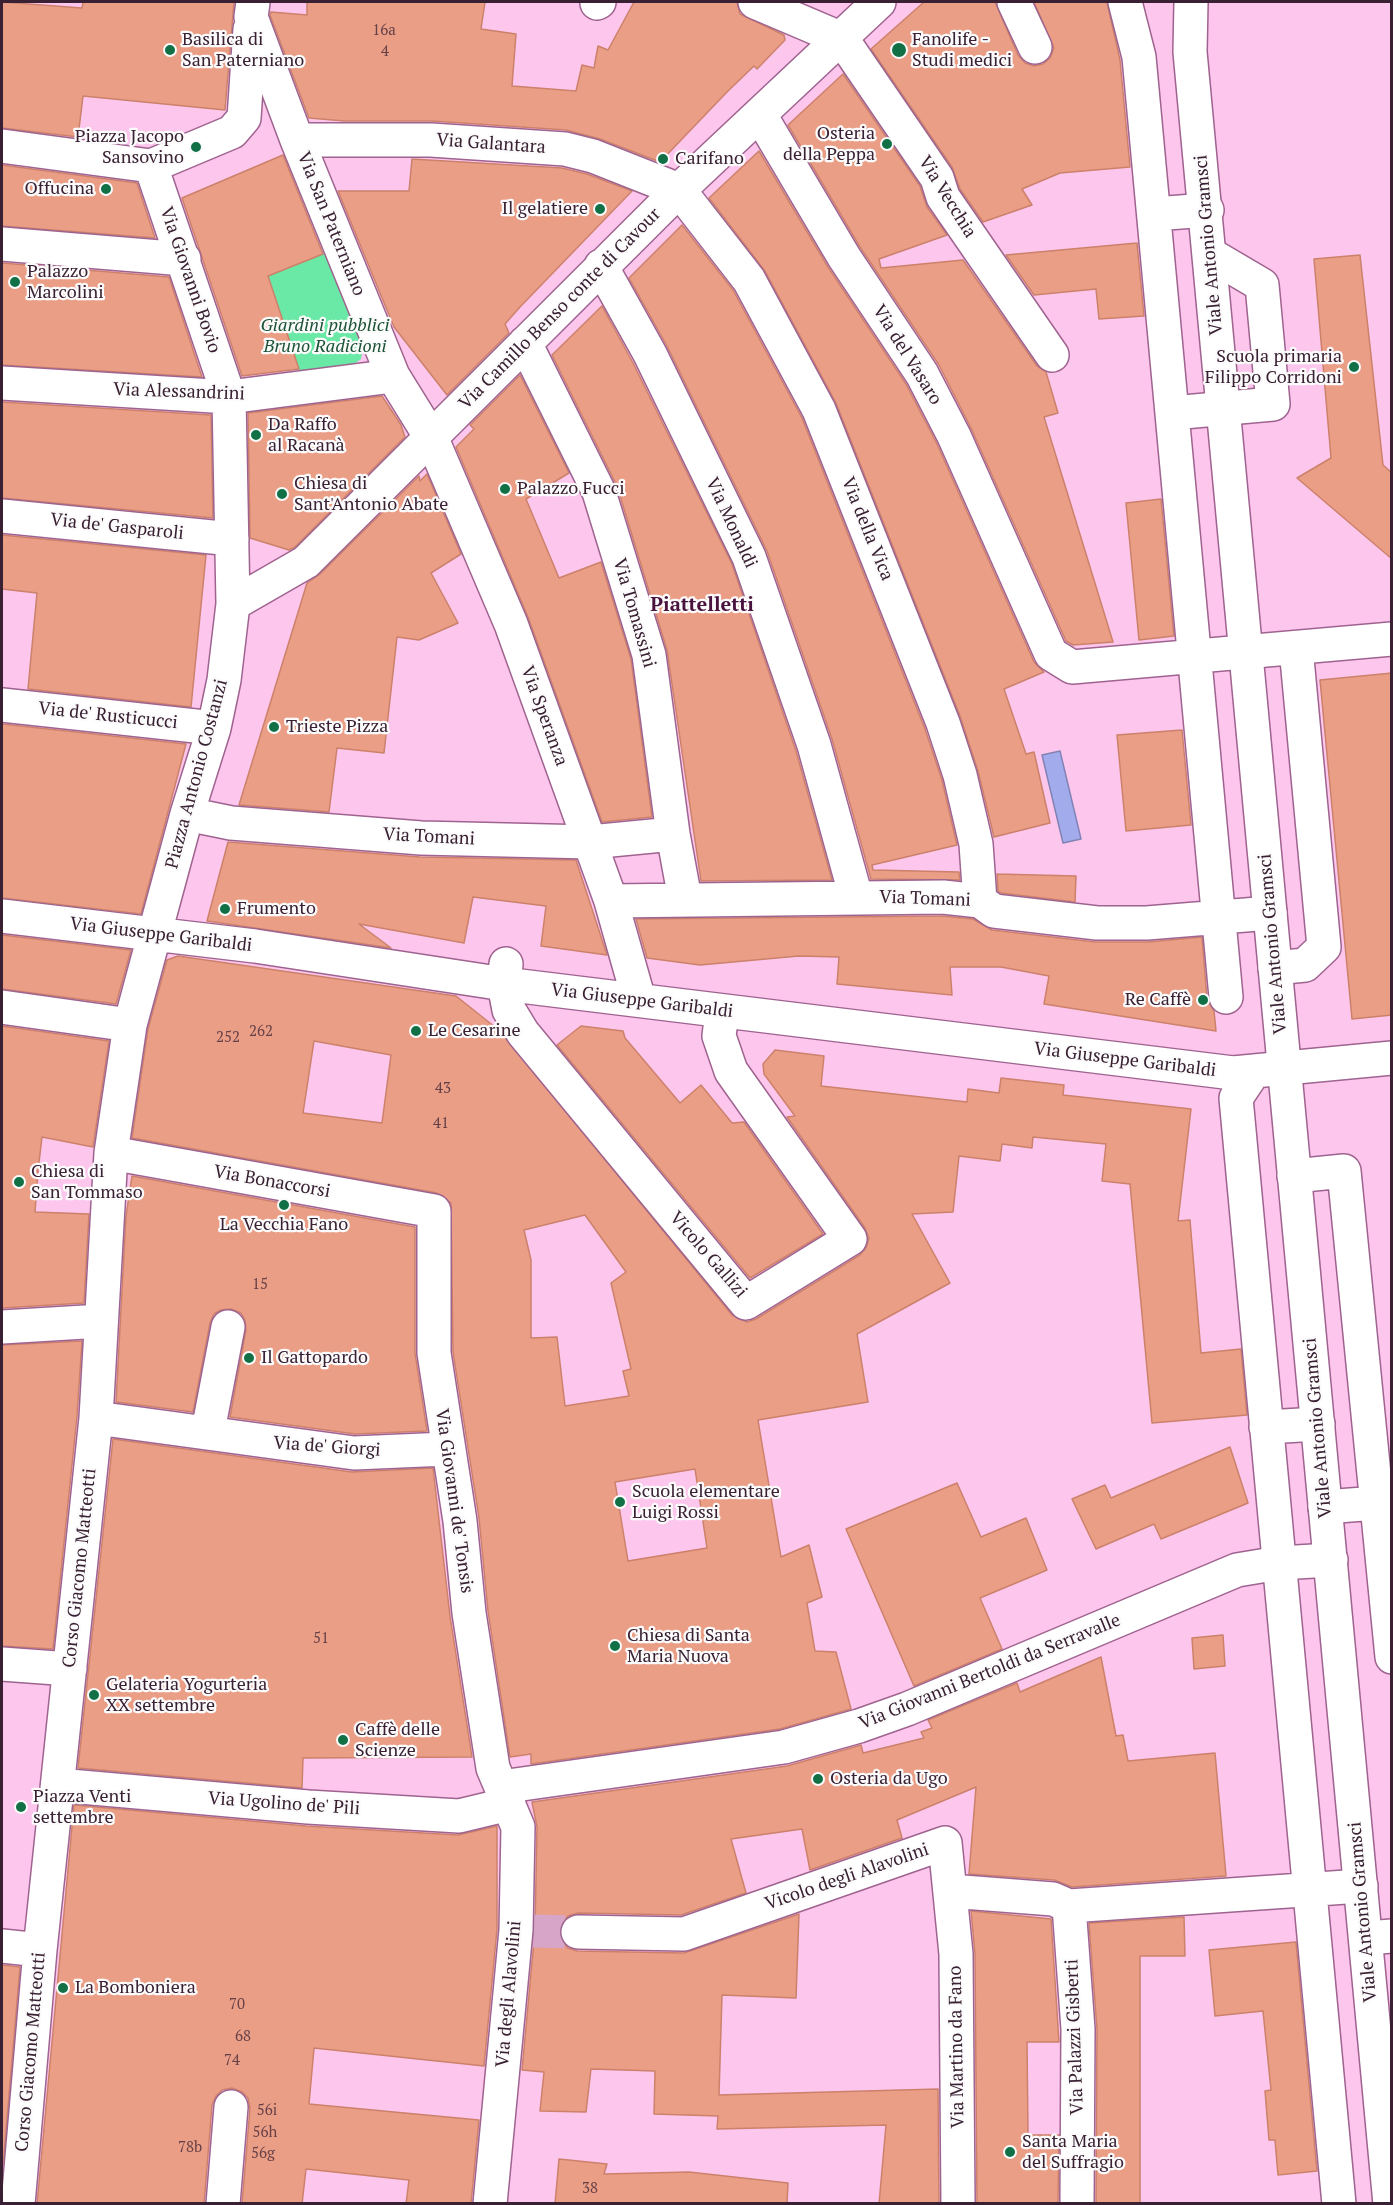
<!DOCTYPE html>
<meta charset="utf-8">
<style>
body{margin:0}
#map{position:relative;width:1393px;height:2205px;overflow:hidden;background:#fdc6ed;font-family:"PT Serif",serif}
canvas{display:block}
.frame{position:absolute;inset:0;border:3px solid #392032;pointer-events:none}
</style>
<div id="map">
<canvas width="1393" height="2205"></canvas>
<div class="frame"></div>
</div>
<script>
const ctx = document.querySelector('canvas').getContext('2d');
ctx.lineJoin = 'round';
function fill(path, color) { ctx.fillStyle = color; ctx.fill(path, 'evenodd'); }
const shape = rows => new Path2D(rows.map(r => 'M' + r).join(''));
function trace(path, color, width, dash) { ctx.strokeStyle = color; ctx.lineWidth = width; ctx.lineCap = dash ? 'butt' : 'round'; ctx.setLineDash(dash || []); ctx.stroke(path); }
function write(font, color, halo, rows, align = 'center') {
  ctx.font = font + ' "PT Serif",serif'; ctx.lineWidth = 4.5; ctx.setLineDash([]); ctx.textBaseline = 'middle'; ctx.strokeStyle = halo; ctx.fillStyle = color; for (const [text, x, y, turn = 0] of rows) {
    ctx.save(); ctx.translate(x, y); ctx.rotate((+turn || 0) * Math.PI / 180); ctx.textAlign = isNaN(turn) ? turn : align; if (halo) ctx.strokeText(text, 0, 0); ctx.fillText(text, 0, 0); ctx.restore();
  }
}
const green = shape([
 [329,251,365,339,361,359,346,370,301,376,268,276]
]);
const water = shape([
 [1060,751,1081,839,1063,843,1042,755,1060,751]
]);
const building = shape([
 [2,2,82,8,83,2,234,2,225,110,83,96,78,137,2,128,2,2],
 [307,2,485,2,481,29,516,34,512,86,576,91,582,65,594,68,598,46,608,50,634,2,737,2,740,14,784,35,785,40,757,69,754,66,728,91,660,162,600,139,566,130,432,121,344,121,309,118,270,15,271,12,307,15,307,2],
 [924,2,995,2,1018,55,1025,63,1034,66,1043,64,1050,58,1054,48,1034,2,1107,2,1120,60,1130,167,1060,173,1022,189,1032,205,983,222,960,189,952,167,871,49,924,2],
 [843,74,920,186,927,207,947,235,879,259,881,268,963,260,1037,366,1046,372,1058,413,1044,417,1113,642,1073,645,1066,641,971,428,939,365,860,247,788,125,843,74],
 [759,151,828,267,906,384,937,444,1034,662,1044,672,1004,689,1026,754,1034,752,1050,823,994,837,978,771,960,716,836,403,765,271,709,198,759,151],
 [283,155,323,254,268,276,299,369,242,376,182,198,283,155],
 [412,159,562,168,587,174,632,191,520,307,505,324,509,333,447,395,394,327,338,191,409,191,412,159],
 [2,165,137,183,155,238,2,226,2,165],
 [682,225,733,290,802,418,925,729,942,780,957,845,872,865,873,870,959,872,960,880,871,879,832,739,767,551,667,346,629,278,682,225],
 [1137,243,1144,316,1099,319,1096,289,1034,295,1006,255,1137,243],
 [1360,255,1383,465,1392,473,1392,559,1297,478,1331,458,1314,259,1360,255],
 [2,263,169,277,202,377,2,365,2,263],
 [602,306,633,363,732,564,796,751,832,880,701,881,667,650,617,486,552,355,602,306],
 [520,375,569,473,526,499,559,578,601,562,631,659,652,817,602,822,528,617,456,447,474,429,470,425,520,375],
 [382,396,401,425,405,437,295,547,289,550,250,538,248,413,382,396],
 [2,402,211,415,213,518,2,498,2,402],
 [427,474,461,554,431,573,458,623,419,640,397,637,384,753,337,748,329,812,239,805,307,583,319,575,419,476,420,481,427,474],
 [1161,499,1174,636,1139,640,1126,503,1161,499],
 [2,535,206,555,191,707,28,689,37,593,2,589,2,535],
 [1392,673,1392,1015,1352,1019,1320,680,1392,673],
 [2,724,186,744,141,914,2,898,2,724],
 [1182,730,1191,825,1126,831,1117,735,1182,730],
 [228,842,420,857,576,860,607,955,541,946,546,906,473,897,464,943,359,924,391,948,207,921,228,842],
 [997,874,1076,876,1075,902,1001,893,998,891,997,874],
 [942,916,973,919,992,930,1095,942,1148,942,1202,937,1207,999,1214,1011,1216,1031,1044,1004,1049,976,1001,967,950,967,952,995,837,984,839,957,799,956,700,965,647,958,636,919,942,916],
 [2,935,131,950,116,1004,2,989,2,935],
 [178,956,456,996,500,1031,732,1315,747,1322,756,1319,860,1255,866,1248,869,1238,865,1228,787,1117,795,1116,764,1074,763,1064,775,1050,824,1056,821,1086,967,1102,968,1089,999,1093,1001,1078,1064,1085,1063,1095,1191,1109,1178,1221,1190,1220,1201,1353,1241,1349,1247,1415,1152,1423,1130,1184,1102,1181,1106,1144,1033,1137,1032,1148,1002,1144,1000,1161,959,1156,953,1212,912,1214,950,1283,857,1334,868,1402,758,1420,781,1557,809,1545,822,1597,807,1603,815,1651,836,1652,851,1709,780,1729,531,1764,531,1754,510,1757,488,1611,479,1518,453,1352,451,1203,437,1193,132,1138,148,1029,167,960,178,956],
 [314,1041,391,1055,382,1123,303,1113,314,1041],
 [585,1215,626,1272,611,1283,631,1369,623,1371,629,1396,565,1406,557,1337,531,1338,531,1260,524,1230,585,1215],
 [695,1469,707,1548,628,1561,615,1482,695,1469],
 [2,1026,109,1041,93,1147,42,1137,38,1171,35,1212,89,1214,84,1303,2,1308,2,1026],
 [581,1026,623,1031,625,1038,680,1103,701,1085,732,1123,744,1122,823,1234,750,1278,557,1045,581,1026],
 [132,1176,415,1227,415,1353,427,1431,355,1434,230,1417,246,1330,245,1320,241,1313,231,1309,221,1310,214,1314,210,1323,193,1412,116,1402,126,1216,132,1176],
 [82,1341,77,1416,53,1649,2,1646,2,1345,82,1341],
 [113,1439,352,1472,433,1468,450,1616,472,1757,303,1758,302,1788,78,1768,113,1439],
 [1230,1447,1248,1503,1161,1539,1154,1524,1096,1549,1072,1499,1105,1485,1111,1498,1230,1447],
 [957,1483,981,1537,1026,1518,1047,1570,980,1598,1002,1649,914,1686,846,1529,957,1483],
 [1223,1635,1225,1666,1194,1669,1192,1638,1223,1635],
 [1101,1657,1116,1736,1123,1735,1128,1761,1215,1753,1226,1876,1072,1887,1054,1880,969,1874,976,1787,897,1820,902,1838,810,1870,802,1829,731,1839,746,1893,681,1915,578,1913,568,1916,562,1923,559,1932,562,1942,568,1948,577,1951,684,1953,799,1914,796,1998,722,1995,719,2095,938,2089,939,2204,879,2204,886,2125,717,2129,718,2116,654,2114,655,2071,591,2069,586,2112,540,2111,544,2072,522,2070,535,1930,537,1827,532,1802,787,1766,861,1745,863,1753,924,1738,921,1732,932,1728,928,1720,1017,1683,1020,1692,1101,1657],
 [74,1805,306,1826,458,1835,497,1826,497,1929,484,2066,314,2048,309,2104,479,2120,471,2204,406,2204,409,2180,306,2169,302,2204,242,2204,250,2108,248,2098,242,2092,232,2088,222,2090,216,2096,212,2105,204,2204,37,2204,74,1805],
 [971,1911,1051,1919,1059,2042,1027,2042,1028,2135,1059,2135,1058,2204,977,2204,975,1954,971,1911],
 [1184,1917,1185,1956,1140,1956,1140,2204,1096,2204,1097,2029,1089,1923,1184,1917],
 [1296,1942,1317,2171,1278,2175,1275,2140,1269,2140,1265,2091,1271,2090,1263,2011,1215,2016,1209,1950,1296,1942],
 [2,1965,20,1967,2,2177,2,1965],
 [559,2159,607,2164,604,2174,689,2172,788,2183,787,2204,555,2204,559,2159]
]);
const minorTunnel = shape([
 [532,1931,578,1932]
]);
const minor = shape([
 [253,2,251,17,297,140,393,376,432,439,511,624,611,901,639,1000],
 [755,2,842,39,937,178,943,197,1052,355],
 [1014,2,1035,47],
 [1125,2,1139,57,1226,997],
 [597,3,599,2],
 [760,115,844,257,922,374,954,436,1051,654,1072,667,1392,639],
 [297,140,431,140,565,149,593,156,679,190,749,280,819,410,943,723,960,775,976,844,980,901],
 [2,146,151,166],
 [151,166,232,132,244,118,250,29],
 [1154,214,1207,210],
 [2,244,184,259],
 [601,266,650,354,749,557,814,745,856,897],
 [525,343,599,492,649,655,673,834,685,899],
 [2,383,229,397,393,376],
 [1172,413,1273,404,1262,285,1211,255],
 [2,516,232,539],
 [233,604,306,562,679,190,879,2],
 [2,705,214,728],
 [187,814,231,823,421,838,590,842,673,834],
 [611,901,943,897,980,901,994,911,1097,923,1147,923,1270,913],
 [2,916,255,946,504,984,1233,1073,1392,1058],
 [506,964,504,984,509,1010,523,1033,746,1303,850,1239,731,1071,719,1036,722,1011],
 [1275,968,1305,965,1324,947,1296,648],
 [2,1007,130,1025],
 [1254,1071,1236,1098,1339,2204],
 [111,1153,434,1211,434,1353,460,1521,469,1613,493,1768,518,1827,516,1930,490,2204],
 [1294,1176,1344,1171,1392,1657],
 [2,1327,101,1321],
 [96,1418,354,1453,447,1449],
 [1266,1427,1318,1424],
 [208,1431,228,1327],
 [1325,1507,1376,1503],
 [2,1664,70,1669],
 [58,1785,308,1807,459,1816,509,1804],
 [501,1787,784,1747,859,1726,907,1709,1237,1570,1279,1563,1331,1560],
 [950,1891,1053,1899,1069,1906,1361,1886],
 [1069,1906,1078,2029,1077,2204],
 [578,1932,684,1934,945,1843,956,1954,958,2204],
 [1367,1938,1392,1936],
 [2,1946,40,1950],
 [18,2204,40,1950,96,1418,111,1153,130,1025,187,814,214,728,224,680,233,604,229,397,151,166],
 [223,2204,231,2107]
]);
const major = shape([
 [1191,2,1190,52,1390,2204]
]);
const markers = [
 [170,50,6,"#117045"],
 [899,50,8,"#117045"],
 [887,144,6,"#117045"],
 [196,147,6,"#117045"],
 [663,159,6,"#117045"],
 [106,189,6,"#117045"],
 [600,209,6,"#117045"],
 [15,282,6,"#117045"],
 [1354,367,6,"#117045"],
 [256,435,6,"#117045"],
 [505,489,6,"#117045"],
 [282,494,6,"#117045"],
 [274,727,6,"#117045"],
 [225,909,6,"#117045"],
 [1203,1000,6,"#117045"],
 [416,1031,6,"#117045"],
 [19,1182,6,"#117045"],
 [284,1205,6,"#117045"],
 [249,1358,6,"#117045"],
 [620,1502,6,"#117045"],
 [615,1646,6,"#117045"],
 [94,1695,6,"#117045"],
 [343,1740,6,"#117045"],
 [818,1779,6,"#117045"],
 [21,1807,6,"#117045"],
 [63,1988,6,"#117045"],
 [1010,2152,6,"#117045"]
];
const numberNames = [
 ["16a",384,31],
 ["4",385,52],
 ["262",261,1032],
 ["252",228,1038],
 ["43",443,1089],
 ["41",441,1124],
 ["15",260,1285],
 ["51",321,1639],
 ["70",237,2005],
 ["68",243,2037],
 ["74",232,2061],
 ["56i",267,2111],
 ["56h",265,2133],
 ["78b",190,2148],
 ["56g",263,2154],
 ["38",590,2189]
];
const poiNames = [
 ["Basilica di",182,40],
 ["San Paterniano",182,61],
 ["Fanolife -",912,40],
 ["Studi medici",912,61],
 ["Osteria",875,134,"right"],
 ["della Peppa",875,155,"right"],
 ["Piazza Jacopo",184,137,"right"],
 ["Sansovino",184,158,"right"],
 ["Carifano",675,159],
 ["Offucina",94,189,"right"],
 ["Il gelatiere",588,209,"right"],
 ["Palazzo",27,272],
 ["Marcolini",27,293],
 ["Scuola primaria",1342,357,"right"],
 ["Filippo Corridoni",1342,378,"right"],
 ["Da Raffo",268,425],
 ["al Racanà",268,446],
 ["Chiesa di",294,484],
 ["Sant'Antonio Abate",294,505],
 ["Palazzo Fucci",517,489],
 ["Trieste Pizza",286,727],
 ["Frumento",237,909],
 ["Re Caffè",1191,1000,"right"],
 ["Le Cesarine",428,1031],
 ["Chiesa di",31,1172],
 ["San Tommaso",31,1193],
 ["La Vecchia Fano",284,1225,"center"],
 ["Il Gattopardo",261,1358],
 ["Scuola elementare",632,1492],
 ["Luigi Rossi",632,1513],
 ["Chiesa di Santa",627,1636],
 ["Maria Nuova",627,1657],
 ["Gelateria Yogurteria",106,1685],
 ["XX settembre",106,1706],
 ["Caffè delle",355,1730],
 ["Scienze",355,1751],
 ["Osteria da Ugo",830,1779],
 ["Piazza Venti",33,1797],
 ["settembre",33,1818],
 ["La Bomboniera",75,1988],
 ["Santa Maria",1022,2142],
 ["del Suffragio",1022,2163]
];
const streetNames = [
 ["Via Galantara",491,144,4],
 ["Via Vecchia",947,197,58],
 ["Via San Paterniano",331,224,68],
 ["Viale Antonio Gramsci",1209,245,-95],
 ["Via Giovanni Bovio",190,280,71],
 ["Via Camillo Benso conte di Cavour",560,309,-45],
 ["Via del Vasaro",907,355,58],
 ["Via Alessandrini",179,392,2],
 ["Via Monaldi",731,523,65],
 ["Via de' Gasparoli",117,527,6],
 ["Via della Vica",867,529,68],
 ["Via Tomassini",634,613,74],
 ["Via de' Rusticucci",108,716,6],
 ["Via Speranza",544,716,70],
 ["Piazza Antonio Costanzi",197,774,-75],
 ["Via Tomani",429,837,3],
 ["Via Tomani",925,899,2],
 ["Via Giuseppe Garibaldi",161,935,7],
 ["Viale Antonio Gramsci",1273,944,-95],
 ["Via Giuseppe Garibaldi",642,1001,7],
 ["Via Giuseppe Garibaldi",1125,1060,7],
 ["Via Bonaccorsi",272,1182,10],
 ["Vicolo Gallizi",708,1255,49],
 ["Viale Antonio Gramsci",1318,1428,-95],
 ["Via de' Giorgi",327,1447,4],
 ["Via Giovanni de' Tonsis",454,1501,82],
 ["Corso Giacomo Matteotti",80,1568,-84],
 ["Via Giovanni Bertoldi da Serravalle",990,1672,-22],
 ["Via Ugolino de' Pili",284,1804,4],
 ["Vicolo degli Alavolini",847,1877,-19],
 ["Viale Antonio Gramsci",1363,1912,-95],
 ["Via degli Alavolini",509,1994,-85],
 ["Via Palazzi Gisberti",1075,2037,-92],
 ["Via Martino da Fano",957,2047,-91],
 ["Corso Giacomo Matteotti",31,2052,-85]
];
const parkNames = [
 ["Giardini pubblici",325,326],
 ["Bruno Radicioni",325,347]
];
const neighbourhoodNames = [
 ["Piattelletti",702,605]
];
fill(green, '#6ae8a5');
fill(water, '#a2aced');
trace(water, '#8282b5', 1.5);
fill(building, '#eb9e86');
trace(building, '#cc816b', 1.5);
trace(minorTunnel, '#d6a5c8', 33, [33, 16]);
trace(minor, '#9f638f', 36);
trace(major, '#9f638f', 36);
trace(minor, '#fff', 33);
trace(major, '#fff', 33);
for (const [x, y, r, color] of markers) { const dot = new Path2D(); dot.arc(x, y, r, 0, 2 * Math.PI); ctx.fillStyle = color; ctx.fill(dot); trace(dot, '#fbfbfb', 2); }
write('15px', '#664047', null, numberNames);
write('18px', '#392032', '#fbfbfb', poiNames, 'left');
write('18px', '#392032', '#fbfbfb', streetNames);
write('italic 18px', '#1b5135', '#fbfbfb', parkNames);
write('bold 20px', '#49133e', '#fbfbfb', neighbourhoodNames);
</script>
